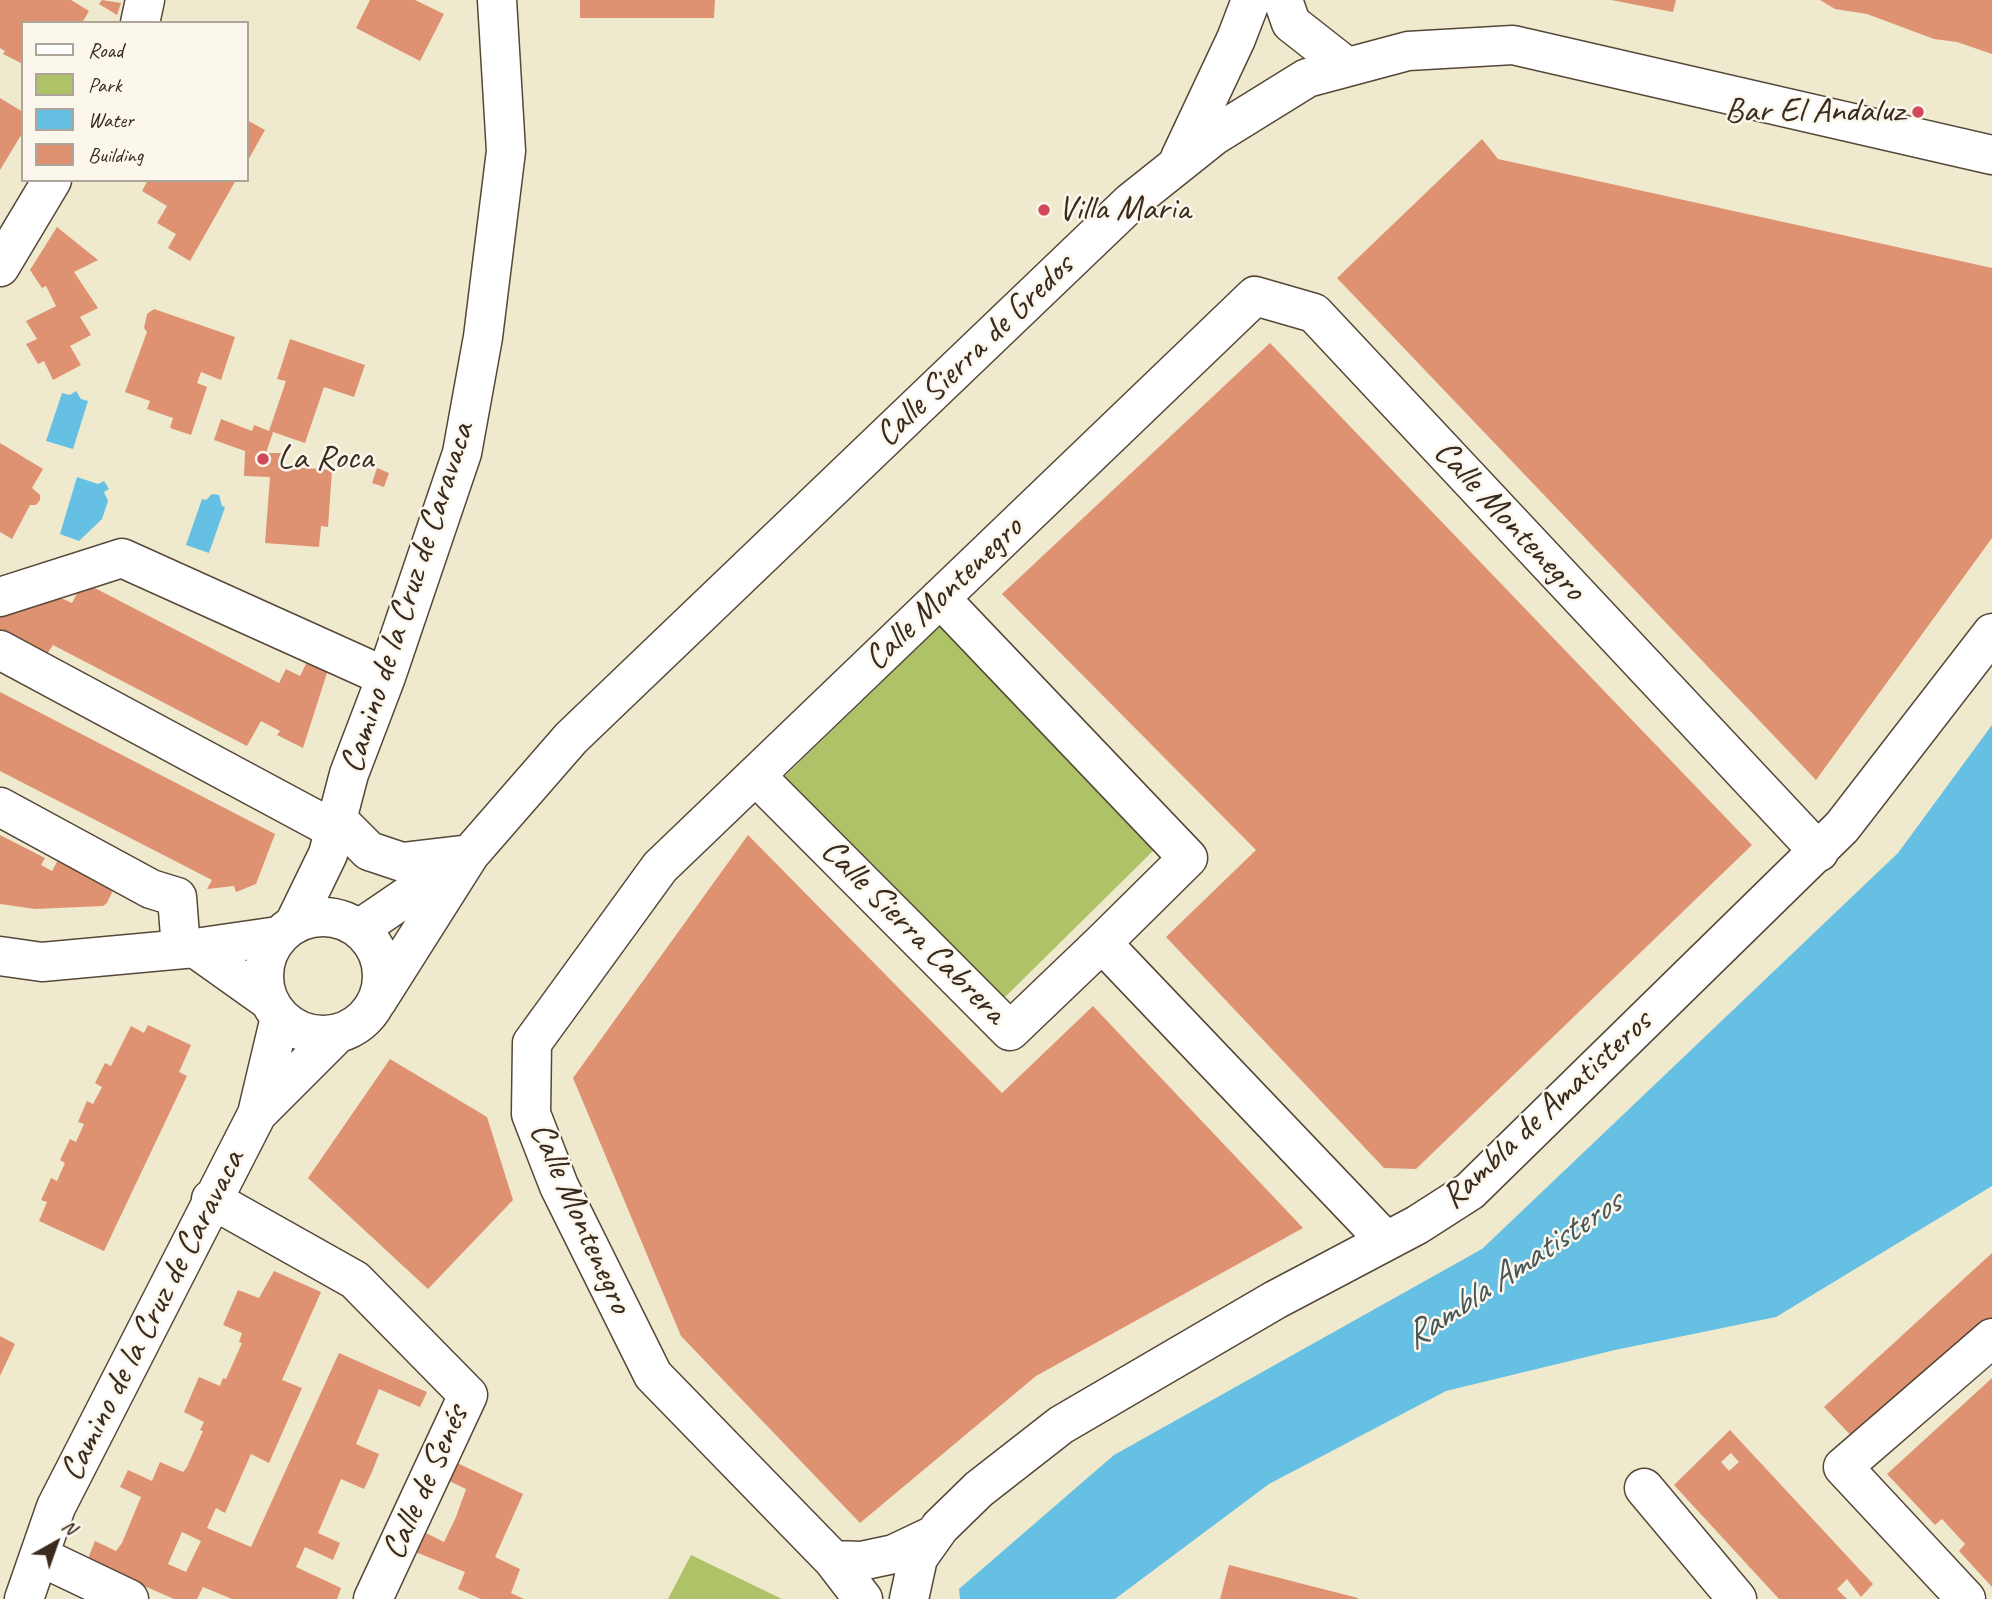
<!DOCTYPE html>
<meta charset="utf-8">
<style>
body{margin:0}
#map{position:relative;width:1992px;height:1599px;overflow:hidden;background:#efe9ce;font-family:Caveat,sans-serif}
canvas{display:block}
.legend{position:absolute;left:21px;top:21px;width:228px;height:161px;box-sizing:border-box;background:#fbf7ec;border:2px solid #aea59a;margin:0;padding:9px 12px;list-style:none;font-size:21px;color:#3b2a1e}
.legend li{display:flex;align-items:center;gap:14px;height:35px}
.legend b{width:35px;border:2px solid #aea59a}
.north{position:absolute;left:21px;top:1508px;width:70px;height:70px;-webkit-text-stroke:5px #fbf7ec;paint-order:stroke;rotate:40deg;font-size:19px;font-weight:700;line-height:28px;text-align:center;color:#3b2a1e}
.north::after{content:'';display:block;margin:auto;width:24px;height:32px;background:#3b2a1e;clip-path:polygon(50% 0,100% 100%,50% 72%,0 100%)}
</style>
<div id="map">
<canvas width="1992" height="1599"></canvas>
<ul class="legend">
<li><b style="height:9px;background:#fff"></b>Road</li>
<li><b style="height:19px;background:#aec367"></b>Park</li>
<li><b style="height:19px;background:#66c0e3"></b>Water</li>
<li><b style="height:19px;background:#df9272"></b>Building</li>
</ul>
<div class="north">N</div>
</div>
<script>
const ctx = document.querySelector('canvas').getContext('2d');
ctx.lineJoin = 'round';
function fill(path, color) { ctx.fillStyle = color; ctx.fill(path, 'evenodd'); }
const shape = rows => new Path2D(rows.map(r => 'M' + r).join(''));
function trace(path, color, width, dash) { ctx.strokeStyle = color; ctx.lineWidth = width; ctx.lineCap = dash ? 'butt' : 'round'; ctx.setLineDash(dash || []); ctx.stroke(path); }
function write(font, color, halo, rows, align = 'center') {
  ctx.font = font + ' Caveat,sans-serif'; ctx.lineWidth = 5; ctx.setLineDash([]); ctx.textBaseline = 'middle'; ctx.strokeStyle = halo; ctx.fillStyle = color; for (const [text, x, y, turn = 0] of rows) {
    ctx.save(); ctx.translate(x, y); ctx.rotate((+turn || 0) * Math.PI / 180); ctx.textAlign = isNaN(turn) ? turn : align; if (halo) ctx.strokeText(text, 0, 0); ctx.fillText(text, 0, 0); ctx.restore();
  }
}
const green = shape([
 [942,624,1156,848,1001,1001,784,777],
 [691,1555,782,1599,668,1599]
]);
const water = shape([
 [76,391,81,399,88,401,73,449,46,441,62,393,70,395],
 [77,477,98,484,104,481,109,489,104,492,108,501,102,519,79,541,60,534],
 [212,494,219,495,222,506,225,507,209,553,186,545,202,499,206,500],
 [1992,725,1992,1186,1776,1317,1615,1350,1446,1391,1269,1484,1115,1599,960,1599,959,1589,1114,1455,1482,1249,1898,853]
]);
const building = shape([
 [0,0,71,0,89,11,82,23,23,23,23,64,3,54,5,51,0,48],
 [102,0,121,3,117,15,99,4],
 [370,0,415,0,444,14,420,61,356,28],
 [580,0,715,0,714,18,580,18],
 [1611,0,1676,0,1673,12],
 [1820,0,1992,0,1992,54,1957,42,1934,39,1867,14,1835,9],
 [0,98,23,112,23,132,0,170],
 [247,120,265,130,247,162],
 [1482,139,1498,159,1992,268,1992,538,1816,780,1337,278],
 [148,180,236,180,190,261,168,248,176,234,157,223,167,206,142,191],
 [57,227,98,260,74,272,98,308,80,317,91,335,70,346,81,365,53,380,44,361,38,364,26,344,37,339,26,321,56,306,46,286,42,288,30,270],
 [154,309,235,337,221,380,201,372,197,383,207,387,191,435,170,428,173,418,147,409,150,401,125,392,147,332,144,328,147,314],
 [290,339,365,365,354,397,324,387,305,443,273,432,266,453,281,453,281,466,332,470,328,527,321,526,319,547,265,543,270,477,244,476,245,451,214,440,221,419,252,431,254,425,269,431,286,381,277,379],
 [1270,343,1752,845,1416,1169,1384,1168,1166,937,1256,850,1002,594],
 [0,443,43,469,32,488,40,495,40,500,36,505,30,505,12,539,0,532],
 [377,468,389,473,384,487,372,483],
 [83,582,279,683,286,669,300,676,314,648,333,654,303,748,277,735,280,731,261,721,247,746,53,645,47,654,0,630,0,605,48,592,72,603],
 [0,692,275,834,256,884,236,892,234,886,207,889,212,880,0,771],
 [0,835,45,858,41,865,52,871,59,858,115,886,107,903,103,906,35,909,0,904],
 [748,835,1002,1093,1093,1006,1303,1228,1036,1376,860,1523,681,1336,573,1078],
 [148,1025,191,1045,179,1072,187,1076,104,1251,39,1221,47,1202,41,1200,51,1178,57,1181,65,1163,60,1160,70,1139,76,1142,84,1124,78,1122,87,1101,93,1104,102,1087,95,1083,105,1063,111,1066,131,1026,144,1033],
 [390,1059,487,1117,513,1200,428,1289,308,1178],
 [1992,1253,1992,1318,1857,1442,1824,1407],
 [274,1271,321,1292,282,1380,302,1388,269,1463,251,1454,225,1513,216,1508,207,1528,251,1547,339,1353,427,1392,420,1407,379,1389,356,1444,379,1454,372,1472,364,1489,341,1479,318,1533,340,1543,333,1560,305,1547,296,1567,341,1588,337,1599,232,1599,203,1587,197,1599,174,1599,87,1561,95,1541,116,1551,122,1543,141,1497,120,1487,128,1470,152,1481,160,1462,183,1472,187,1467,203,1431,200,1430,204,1422,184,1412,199,1377,220,1386,223,1378,226,1379,242,1343,239,1342,242,1333,223,1325,238,1290,259,1298],
 [182,1532,201,1541,186,1572,168,1564],
 [0,1336,15,1344,0,1376],
 [1992,1378,1992,1587,1959,1551,1965,1544,1942,1519,1935,1525,1887,1474],
 [1730,1430,1873,1584,1861,1597,1847,1579,1837,1589,1847,1599,1779,1599,1674,1485],
 [1731,1453,1739,1462,1729,1471,1721,1462],
 [455,1462,523,1494,495,1557,520,1569,511,1593,524,1599,481,1599,458,1589,465,1572,413,1551,422,1531,444,1542,456,1517,466,1489,447,1480],
 [1229,1565,1358,1598,1358,1599,1220,1599]
]);
const minor = shape([
 [1283,0,1291,23,1347,67],
 [140,23,145,0],
 [1180,158,1236,39,1251,0],
 [0,267,52,180],
 [0,597,122,558,386,677],
 [0,650,335,830],
 [756,776,1010,1031,1102,943,1188,858,940,598],
 [0,807,151,889,177,897,181,949],
 [338,820,369,851,402,862,470,854],
 '264 976a59 59 0 1 1 118 0a59 59 0 1 1-118 0Z',
 [294,924,328,854,349,774,386,677,462,453,483,337,506,151,497,0],
 [359,929,456,863],
 [1102,943,1386,1241],
 [195,948,268,1000],
 [0,956,42,962,195,948,278,936],
 [377,1001,470,854,571,738,1131,202,1215,135,1307,78,1408,51,1513,45,1992,155],
 [257,1114,338,1033],
 [211,1199,355,1280,468,1395,373,1599],
 [1644,1488,1737,1599],
 [39,1556,129,1599],
 [833,1560,861,1561,894,1554,934,1535],
 [24,1599,56,1507,257,1114,280,1017],
 [863,1599,833,1560,653,1375,559,1186,531,1114,532,1043,660,867,1255,296,1314,313,1819,852],
 [909,1599,918,1558,940,1527,979,1489,1061,1425,1275,1300,1417,1225,1470,1191,1842,827,1992,633],
 [1966,1599,1843,1467,1992,1338]
]);
const markers = [
 [1918,112,7,"#d1495b"],
 [1044,210,7,"#d1495b"],
 [263,459,7,"#d1495b"]
];
const poiNames = [
 ["Bar El Andaluz",1904,112,"right"],
 ["Villa Maria",1058,210],
 ["La Roca",277,459]
];
const streetNames = [
 ["Calle Sierra de Gredos",975,351,-44],
 ["Calle Montenegro",1509,521,47],
 ["Calle Montenegro",944,594,-44],
 ["Camino de la Cruz de Caravaca",408,598,-72],
 ["Calle Sierra Cabrera",913,932,45],
 ["Rambla de Amatisteros",1547,1110,-43],
 ["Calle Montenegro",580,1218,66],
 ["Camino de la Cruz de Caravaca",153,1316,-63],
 ["Calle de Senés",426,1483,-66]
];
const waterNames = [
 ["Rambla Amatisteros",1513,1271,-34]
];
fill(green, '#aec367');
fill(water, '#66c0e3');
fill(building, '#df9272');
trace(minor, '#564738', 41);
trace(minor, '#fff', 38);
for (const [x, y, r, color] of markers) { const dot = new Path2D(); dot.arc(x, y, r, 0, 2 * Math.PI); ctx.fillStyle = color; ctx.fill(dot); trace(dot, '#fbf7ec', 2.5); }
write('35px', '#3b2a1e', '#fbf7ec', poiNames, 'left');
write('35px', '#3b2a1e', '#fbf7ec', streetNames);
write('italic 37px', '#485759', '#fbf7ec', waterNames);
</script>
